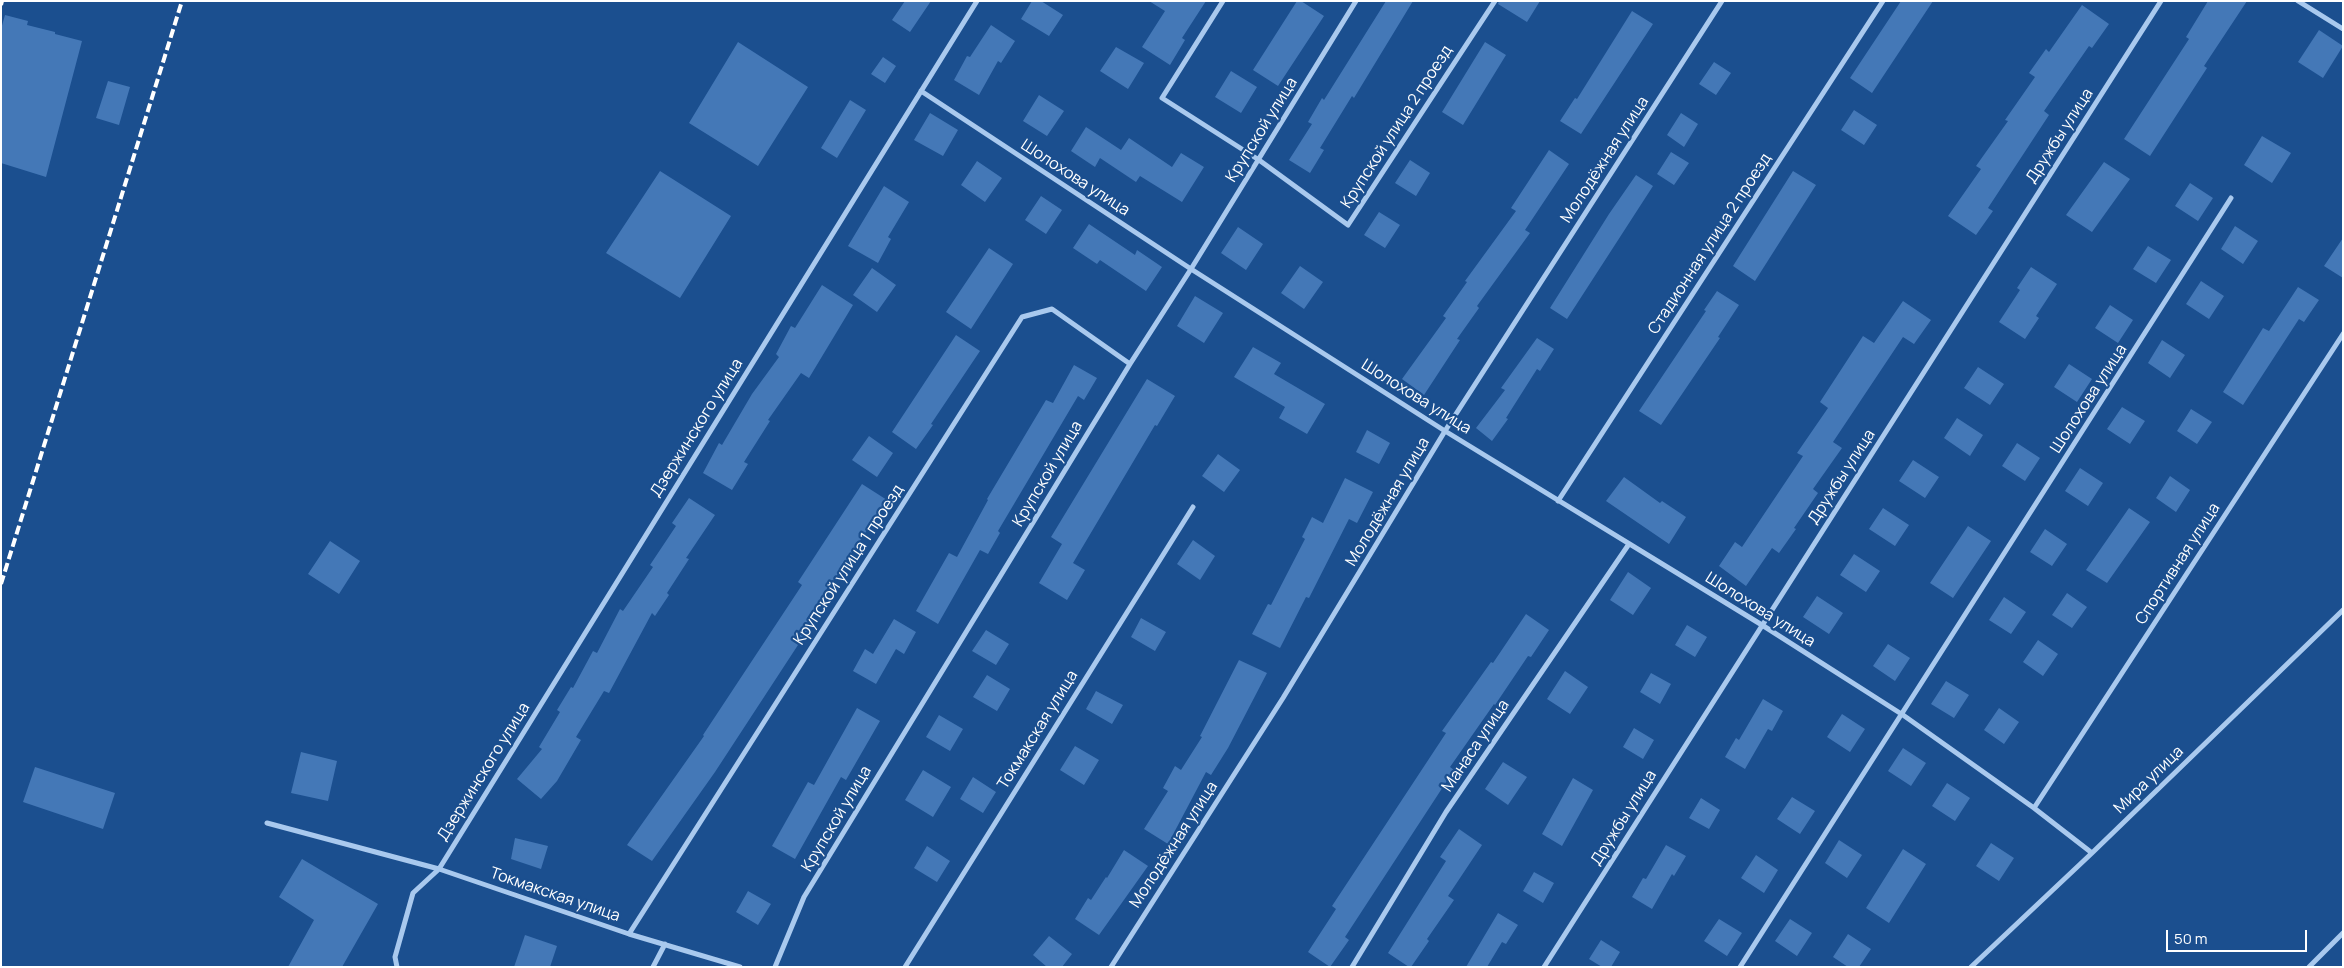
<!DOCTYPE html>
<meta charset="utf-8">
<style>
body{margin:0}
#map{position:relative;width:2344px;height:968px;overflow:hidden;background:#1b4f8f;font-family:Manrope,sans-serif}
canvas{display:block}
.frame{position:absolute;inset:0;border:2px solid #fff;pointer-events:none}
.scale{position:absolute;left:2166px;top:930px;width:141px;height:22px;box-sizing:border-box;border:2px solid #fff;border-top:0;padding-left:6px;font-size:15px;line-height:18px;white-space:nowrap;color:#fff;-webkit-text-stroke:4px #1b4f8f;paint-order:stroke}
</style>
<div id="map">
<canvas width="2344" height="968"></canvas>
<div class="frame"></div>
<div class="scale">50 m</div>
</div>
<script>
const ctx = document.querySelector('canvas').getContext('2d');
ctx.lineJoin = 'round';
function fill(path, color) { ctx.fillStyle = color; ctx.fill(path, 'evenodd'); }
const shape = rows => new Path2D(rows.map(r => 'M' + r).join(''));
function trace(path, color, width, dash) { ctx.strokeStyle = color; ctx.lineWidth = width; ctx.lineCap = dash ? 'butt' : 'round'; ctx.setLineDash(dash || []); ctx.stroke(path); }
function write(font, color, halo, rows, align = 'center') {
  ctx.font = font + ' Manrope,sans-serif'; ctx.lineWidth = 4.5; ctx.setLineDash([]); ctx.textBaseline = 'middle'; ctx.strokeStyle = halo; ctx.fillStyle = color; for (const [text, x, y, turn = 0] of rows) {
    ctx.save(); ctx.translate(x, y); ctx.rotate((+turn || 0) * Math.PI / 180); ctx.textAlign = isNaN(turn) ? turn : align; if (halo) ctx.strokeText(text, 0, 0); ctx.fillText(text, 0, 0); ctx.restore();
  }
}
const building = shape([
 [905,1,931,1,910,32,892,20],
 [1032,1,1041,1,1063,15,1049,36,1021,19],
 [1149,1,1206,1,1182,38,1185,40,1170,65,1142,47,1165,11],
 [1297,1,1301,1,1324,16,1278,86,1253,70],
 [1386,1,1413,1,1354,98,1352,96,1320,148,1324,150,1310,173,1289,160,1312,124,1308,122,1322,98,1324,100],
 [1499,1,1540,1,1527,22,1498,4],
 [1901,1,1933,1,1872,93,1850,78],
 [2208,1,2247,1,2204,66,2207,68,2150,156,2124,139,2189,39,2186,37],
 [2082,5,2109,24,2092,48,2089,46,2044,111,2049,115,1988,208,1993,211,1976,235,1948,216,1981,169,1976,166,2008,121,2005,120,2035,77,2029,73,2046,49,2049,52],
 [1632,11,1653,24,1581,134,1560,121,1575,98,1577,99],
 [5,15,28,21,27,25,55,32,55,34,82,41,46,177,1,163,1,29],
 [991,25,1015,41,1001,63,998,61,979,95,954,80,967,56,970,57],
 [2319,30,2343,46,2323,78,2298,62],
 [738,42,808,87,758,166,689,123],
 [1485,42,1506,55,1463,125,1442,112],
 [1116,47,1144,63,1128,89,1100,71],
 [883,57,896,66,885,83,871,74],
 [1714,62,1731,73,1716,95,1699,84],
 [1231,71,1257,87,1241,113,1215,97],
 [108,81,130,87,119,125,96,118],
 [1039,95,1064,111,1047,136,1023,121],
 [850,100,866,110,837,158,821,148],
 [1854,110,1877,125,1864,145,1841,130],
 [930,113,958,130,943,156,914,140],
 [1681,113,1698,124,1684,147,1667,135],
 [1086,127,1121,150,1129,138,1172,167,1181,153,1204,167,1182,202,1140,176,1136,182,1100,158,1095,167,1071,151],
 [2262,136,2291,153,2272,183,2244,165],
 [1549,150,1569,164,1525,230,1530,233,1477,306,1479,308,1457,339,1460,340,1424,395,1402,379,1446,318,1443,316,1467,282,1465,281,1516,211,1511,208],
 [1671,152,1689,163,1674,185,1657,174],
 [1410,160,1430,173,1416,196,1395,183],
 [977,161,1002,178,985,202,961,185],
 [2104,162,2130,179,2092,232,2066,215],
 [660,171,731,216,680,298,606,253],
 [1793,171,1816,185,1755,281,1733,266],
 [1636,175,1653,186,1567,319,1550,308,1609,214],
 [2190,183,2213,198,2198,221,2175,206],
 [884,186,909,202,888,237,891,239,878,263,848,246],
 [1041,196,1062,210,1046,234,1025,220],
 [1379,212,1400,225,1385,248,1364,235],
 [1089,224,1135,255,1137,250,1162,267,1146,291,1100,260,1097,264,1073,248],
 [2235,226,2258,241,2243,264,2221,249],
 [1238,227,1263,244,1246,270,1221,253],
 [2343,238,2343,278,2324,266],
 [2148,246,2171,260,2156,283,2133,269],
 [989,248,1013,264,971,329,946,312],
 [1300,266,1323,282,1304,309,1281,293],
 [2031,267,2057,284,2036,316,2039,318,2025,339,1999,322,2020,290,2017,288],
 [872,268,896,285,877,312,853,295],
 [2201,281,2224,296,2209,319,2186,304],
 [822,285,853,305,809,378,801,373,768,420,770,421,744,462,748,464,732,490,703,473,719,443,722,445,752,394,779,357,776,354,791,326,795,328],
 [2298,287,2319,300,2304,322,2299,319,2243,405,2223,392,2263,328,2269,331],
 [1717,291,1739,305,1718,337,1720,338,1661,425,1639,411,1706,311,1704,310],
 [1195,296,1223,313,1204,343,1177,326],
 [1903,301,1931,320,1914,344,1903,337,1833,442,1842,448,1813,489,1818,493,1794,528,1796,529,1779,553,1772,548,1746,586,1719,566,1735,542,1742,547,1803,456,1797,453,1828,408,1820,402,1863,336,1874,343],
 [2110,305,2133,320,2118,343,2095,328],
 [956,335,980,351,931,424,933,425,916,449,892,432],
 [1537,338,1554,349,1540,371,1537,369,1506,418,1508,419,1492,441,1476,428,1505,390,1501,388],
 [2162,340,2185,355,2170,378,2148,363],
 [1253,347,1281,363,1274,374,1325,404,1307,434,1279,418,1285,407,1234,377],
 [2069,364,2092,379,2077,402,2054,387],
 [1074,365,1097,378,1084,400,1078,396,998,531,1000,533,988,554,980,550,938,624,916,611,949,553,957,557,988,500,987,499,1046,400,1053,403],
 [1978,367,2004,384,1990,405,1964,388],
 [1147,379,1175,396,1157,426,1155,425,1073,563,1085,570,1067,600,1039,583,1062,544,1051,537],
 [2122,407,2145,421,2130,444,2107,429],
 [2191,409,2212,422,2197,444,2177,431],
 [1957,418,1983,435,1970,456,1944,438],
 [1367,430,1390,443,1379,464,1356,452],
 [869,436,893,453,877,477,852,460],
 [2017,443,2040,458,2025,481,2002,466],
 [1218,454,1240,470,1224,492,1202,476],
 [1913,460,1939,477,1925,498,1899,481],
 [2080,468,2103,483,2088,506,2065,491],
 [2170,476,2190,490,2176,512,2156,498],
 [1624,477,1660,503,1662,501,1686,517,1669,544,1606,501],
 [1345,478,1373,492,1357,523,1349,519,1309,598,1306,597,1280,648,1252,634,1268,604,1271,605,1305,539,1302,537,1312,517,1323,523],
 [862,484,887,500,808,619,813,622,715,772,652,861,627,845,704,736,703,735,802,585,798,582],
 [689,498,715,515,686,558,689,559,667,593,669,595,655,616,652,613,609,693,604,691,576,737,581,740,557,781,541,799,517,779,542,749,539,747,560,712,557,710,571,687,573,688,593,651,597,653,620,609,623,611,653,567,650,565,676,526,672,523],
 [1883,508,1909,525,1895,546,1869,529],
 [2129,508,2150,522,2107,583,2086,570],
 [1968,526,1991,541,1953,598,1930,583],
 [2045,529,2067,544,2052,566,2030,552],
 [1193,540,1215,556,1200,580,1177,564],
 [330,541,360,561,339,594,308,574],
 [1854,554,1880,571,1866,592,1840,575],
 [1628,572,1651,588,1633,615,1610,600],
 [2067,593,2087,607,2072,628,2052,615],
 [1817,596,1843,613,1829,634,1803,617],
 [2004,597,2026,612,2011,634,1989,620],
 [1526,614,1549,630,1531,657,1528,656,1495,705,1494,704,1450,767,1454,770,1345,937,1349,940,1330,967,1308,952,1336,909,1332,906,1446,733,1442,731,1491,662,1493,663],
 [1141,618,1166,632,1155,651,1131,637],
 [894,619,916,632,904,654,896,649,876,684,853,671,865,649,873,654],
 [1687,625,1707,637,1695,657,1675,645],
 [986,630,1009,644,996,665,972,651],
 [2038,640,2058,654,2043,676,2023,662],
 [1888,644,1910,658,1895,681,1873,666],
 [1239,660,1267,673,1228,748,1211,775,1206,772,1168,844,1144,829,1168,791,1163,788,1175,766,1181,770,1202,737,1200,736],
 [1565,671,1588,687,1570,714,1547,699],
 [1651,673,1671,684,1660,704,1640,692],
 [987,675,1010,689,997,711,973,697],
 [1946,681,1969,695,1954,718,1931,704],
 [1096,691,1123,705,1112,724,1086,709],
 [1763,699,1783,711,1772,731,1768,729,1745,769,1725,757,1736,738,1739,740],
 [857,708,880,721,846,780,841,777,795,859,772,846,808,782,814,785],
 [1999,708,2019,722,2004,744,1984,730],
 [1842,714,1865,729,1850,752,1827,737],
 [939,715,963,729,950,751,926,737],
 [1634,728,1654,740,1643,759,1623,747],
 [1075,746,1099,760,1084,785,1060,770],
 [1903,748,1926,763,1911,786,1888,771],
 [301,752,337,761,328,801,291,793],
 [1503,762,1527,777,1508,805,1485,789],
 [35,767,115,793,103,829,23,802],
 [923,770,951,787,933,817,905,800],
 [973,777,996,792,983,813,960,799],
 [1573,778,1593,790,1562,846,1542,834],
 [1947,783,1970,798,1955,821,1932,806],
 [1792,797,1815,811,1800,834,1777,819],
 [1701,798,1720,810,1709,829,1689,818],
 [1459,829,1482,845,1448,896,1454,900,1427,939,1429,941,1411,967,1409,967,1388,953,1446,861,1440,857],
 [515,838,548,846,541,869,511,859],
 [1839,840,1862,855,1847,878,1825,863],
 [1991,843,2014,858,1999,881,1976,866],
 [1666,845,1686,856,1674,876,1672,874,1652,909,1632,897,1643,878,1646,879],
 [927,846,950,861,937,882,914,868],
 [1903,849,1926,864,1889,923,1866,908],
 [1124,850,1148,866,1099,935,1075,919,1088,898,1091,900,1106,877,1107,878],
 [1756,855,1778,870,1764,893,1741,878],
 [302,859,378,904,342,967,288,967,314,920,279,897],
 [1534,872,1554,883,1543,903,1523,891],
 [748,891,771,904,758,925,736,912],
 [1498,913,1518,925,1506,944,1502,942,1487,967,1466,967],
 [1719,919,1742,933,1727,956,1704,941],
 [1790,919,1812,933,1797,956,1775,941],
 [1848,934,1871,949,1859,967,1848,967,1833,957],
 [525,935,557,946,550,967,514,967],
 [1049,936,1072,954,1062,967,1047,967,1033,955],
 [1601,940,1620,952,1611,967,1602,967,1589,959]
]);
const minor = shape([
 [1223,1,1162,98,1259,160,1348,225,1495,1],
 [2298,1,2343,29],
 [921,91,1191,269,1445,431,1762,625,1903,715,2034,808,2092,853],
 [1558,501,1883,1],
 [2034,808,2343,334],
 [267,823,439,869,629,934,740,967],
 [629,934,1022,317,1052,309,1130,364],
 [397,967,395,957,413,893,439,869,977,1],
 [653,967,665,944],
 [775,967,804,897,1130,364,1191,269,1356,1],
 [905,967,1193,507],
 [1111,967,1283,698,1445,431,1722,1],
 [1352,967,1446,812,1629,544],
 [1544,967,2161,1],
 [1740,967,2231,198],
 [1971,967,2092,853,2343,610],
 [2309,967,2343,933]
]);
const rail = shape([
 [1,5,2,1],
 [1,584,182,1]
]);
const streetNames = [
 ["Крупской улица 2 проезд",1397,127,-57],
 ["Крупской улица",1262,130,-58],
 ["Дружбы улица",2060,136,-57],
 ["Молодёжная улица",1605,160,-57],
 ["Шолохова улица",1075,178,33],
 ["Стадионная улица 2 проезд",1710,244,-57],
 ["Шолохова улица",1416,397,32],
 ["Шолохова улица",2089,399,-57],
 ["Дзержинского улица",697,428,-58],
 ["Крупской улица",1048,474,-59],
 ["Дружбы улица",1842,477,-57],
 ["Молодёжная улица",1388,502,-59],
 ["Спортивная улица",2178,564,-57],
 ["Крупской улица 1 проезд",849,565,-57],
 ["Шолохова улица",1760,610,32],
 ["Токмакская улица",1038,730,-58],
 ["Манаса улица",1476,746,-56],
 ["Дзержинского улица",484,772,-58],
 ["Мира улица",2149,780,-44],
 ["Дружбы улица",1624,818,-58],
 ["Крупской улица",837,819,-59],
 ["Молодёжная улица",1174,845,-57],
 ["Токмакская улица",555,895,19]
];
fill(building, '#4478b7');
trace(minor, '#a9c9ee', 5);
trace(rail, '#fff', 4, [9, 4]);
write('16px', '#fff', '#1b4f8f', streetNames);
</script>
